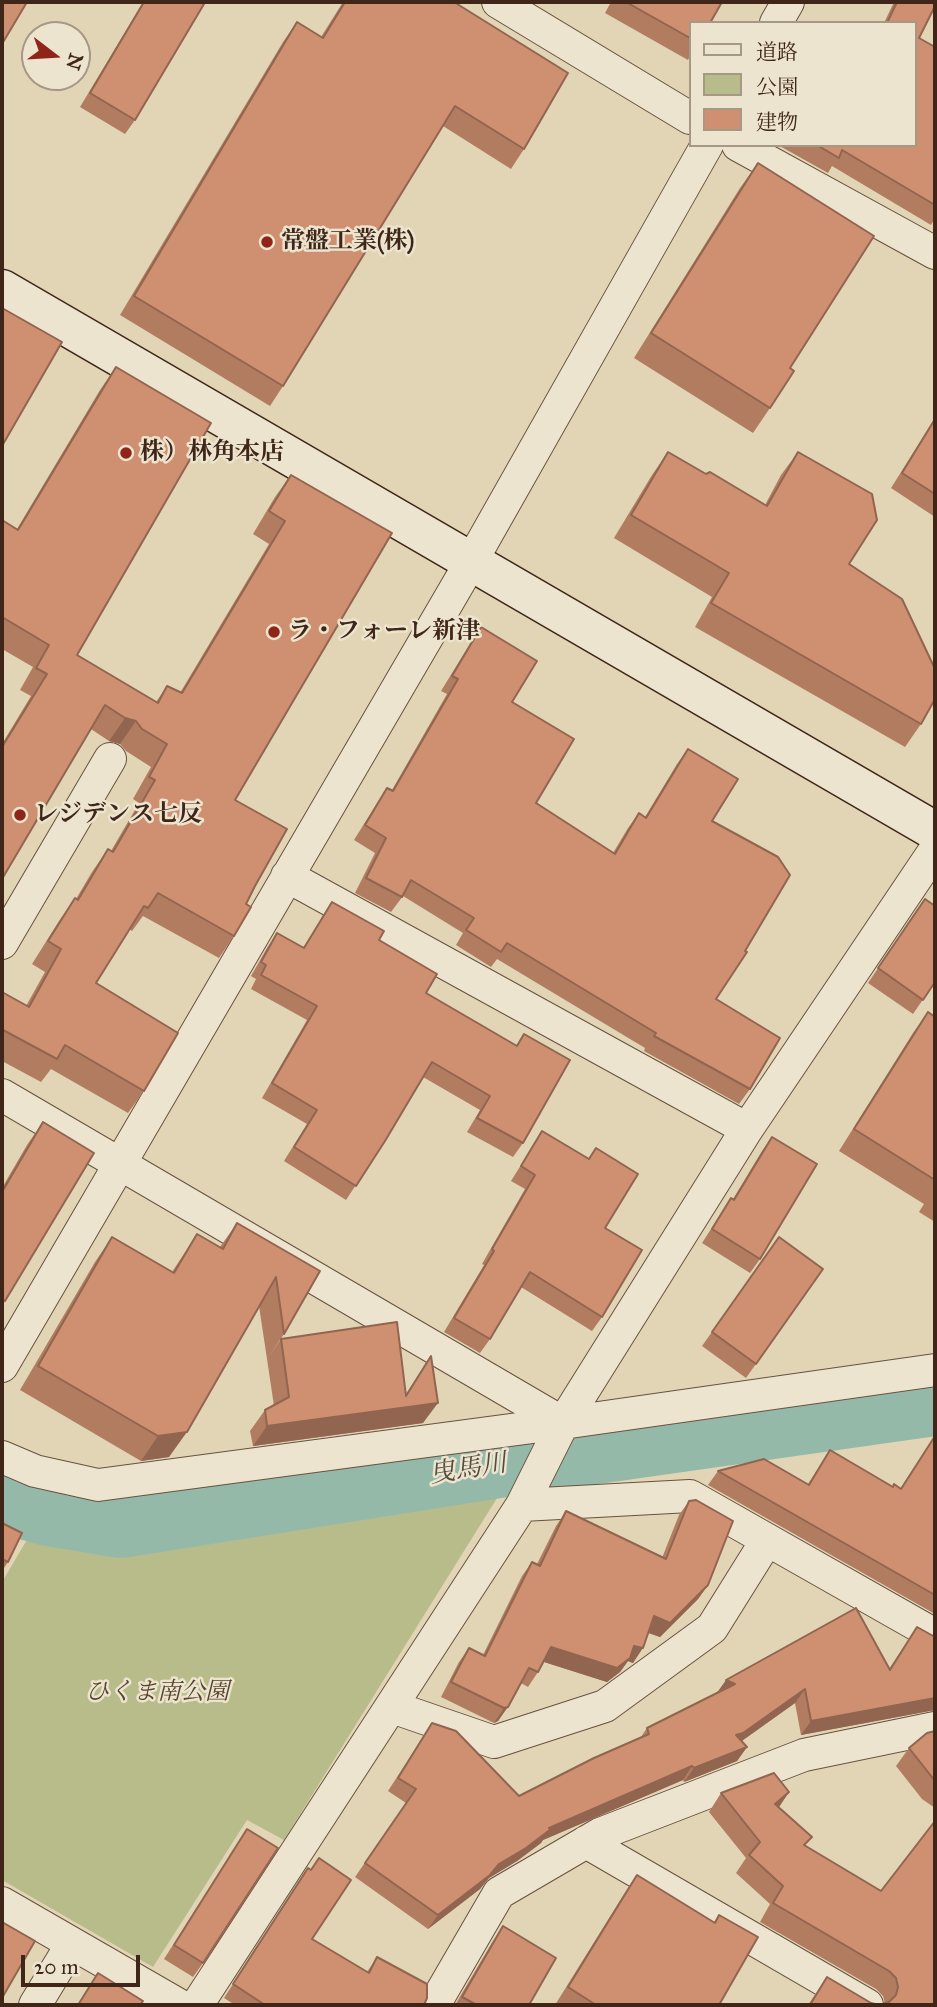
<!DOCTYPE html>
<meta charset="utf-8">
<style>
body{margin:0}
#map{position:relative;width:937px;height:2007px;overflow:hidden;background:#e1d5b5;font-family:"IM FELL Great Primer","Noto Serif JP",serif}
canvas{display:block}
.frame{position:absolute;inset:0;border:4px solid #3f2618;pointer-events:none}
.legend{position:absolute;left:689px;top:21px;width:228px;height:126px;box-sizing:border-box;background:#ece4cf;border:2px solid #a79886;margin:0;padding:9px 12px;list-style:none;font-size:21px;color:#3f2618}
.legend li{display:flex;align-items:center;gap:14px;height:35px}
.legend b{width:35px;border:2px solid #a79886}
.north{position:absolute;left:21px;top:21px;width:70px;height:70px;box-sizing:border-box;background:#ece4cf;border:2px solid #a79886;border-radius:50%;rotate:107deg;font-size:19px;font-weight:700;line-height:28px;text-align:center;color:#3f2618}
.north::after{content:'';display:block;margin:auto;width:24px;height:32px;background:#8f2418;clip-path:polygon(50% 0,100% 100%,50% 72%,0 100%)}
.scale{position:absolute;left:21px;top:1955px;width:119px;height:32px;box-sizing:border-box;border:4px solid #3f2618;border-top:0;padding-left:9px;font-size:21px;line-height:24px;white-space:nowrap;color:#3f2618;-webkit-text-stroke:5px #ece4cf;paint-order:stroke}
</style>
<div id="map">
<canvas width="937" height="2007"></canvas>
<div class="frame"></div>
<ul class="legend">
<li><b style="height:9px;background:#ece4cf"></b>道路</li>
<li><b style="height:19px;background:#b8bc8a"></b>公園</li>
<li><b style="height:19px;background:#cf9071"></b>建物</li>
</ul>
<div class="north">N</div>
<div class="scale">20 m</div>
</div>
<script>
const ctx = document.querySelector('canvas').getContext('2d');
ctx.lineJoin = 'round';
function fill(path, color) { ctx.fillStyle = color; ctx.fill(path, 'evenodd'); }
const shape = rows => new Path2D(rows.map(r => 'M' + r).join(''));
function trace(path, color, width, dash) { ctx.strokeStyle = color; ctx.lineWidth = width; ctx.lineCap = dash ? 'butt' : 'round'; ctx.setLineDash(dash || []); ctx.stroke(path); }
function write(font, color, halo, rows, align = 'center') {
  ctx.font = font + ' "IM FELL Great Primer","Noto Serif JP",serif'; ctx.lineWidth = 5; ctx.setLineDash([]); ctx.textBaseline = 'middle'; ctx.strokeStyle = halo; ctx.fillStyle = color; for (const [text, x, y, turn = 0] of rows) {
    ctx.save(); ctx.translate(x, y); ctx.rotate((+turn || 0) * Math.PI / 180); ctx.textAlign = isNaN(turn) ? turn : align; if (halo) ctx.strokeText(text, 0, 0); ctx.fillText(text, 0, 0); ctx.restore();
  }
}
const green = shape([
 [512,1474,284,1840,247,1820,153,1967,2,1880,2,1582,28,1538,83,1548]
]);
const river = shape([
 [2,1497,49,1510,121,1522,512,1460,935,1400]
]);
const street = shape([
 [498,2,690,118],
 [776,23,788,2],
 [738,145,935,253],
 [287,876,747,1129],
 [2,943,110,759],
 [2,1095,563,1423],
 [2,1366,471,562,707,145],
 [2,1457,35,1471,98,1485,563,1423,935,1370],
 [522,1505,690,1496,935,1635],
 [392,1707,494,1742,605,1706,712,1628,767,1540],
 [586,1842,867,2005],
 [2,1903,179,2005],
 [35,2005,72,1944],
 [197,2005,522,1505,563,1423,747,1129,935,850],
 [434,2005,499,1893,600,1834,804,1755,935,1728]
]);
const secondary = shape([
 [2,289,935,831]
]);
const wall = shape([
 [143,2,199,2,135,120,125,134,80,107],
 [343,2,454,2,524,149,511,169,443,126,283,386,270,406,120,315,283,42,297,22,321,37],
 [611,2,722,2,690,23,690,56,688,60,605,13],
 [894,2,935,2,919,38,935,47,935,218,931,225,832,166,828,173,778,145,914,145,914,23,884,23],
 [758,163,790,368,770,408,753,433,634,358,740,188],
 [116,367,77,655,156,702,167,686,180,693,269,544,253,534,275,497,291,475,392,533,235,800,255,886,246,904,234,936,219,958,143,916,132,931,129,929,96,983,144,1091,128,1113,51,1069,41,1082,2,1061,2,992,26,1006,45,972,32,964,59,921,75,898,76,899,92,872,108,849,111,851,139,803,133,799,151,767,126,751,120,744,109,741,91,729,2,879,2,744,31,696,20,690,33,667,2,649,2,520,17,529,100,390],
 [935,418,935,517,891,488],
 [668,452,706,474,765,505,781,475,798,452,921,724,905,747,695,627,712,597,614,538,652,475],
 [481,627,512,702,536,803,613,853,628,828,639,813,645,817,677,764,688,749,712,821,716,999,750,1089,739,1104,644,1051,645,1048,497,959,491,967,456,945,463,933,403,896,391,912,355,893,375,853,354,840,377,803,387,788,392,790,447,694,441,691,471,642],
 [925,899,935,982,913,1014,868,983],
 [332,902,379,940,426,993,516,1046,524,1034,523,1143,513,1157,467,1132,480,1110,423,1077,385,1141,346,1200,284,1161,307,1124,262,1098,307,1020,251,989,256,979,251,976,267,948,277,933,303,948],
 [928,1012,935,1017,935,1222,919,1212,924,1204,839,1151,913,1033],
 [43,1122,5,1301,2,1307,2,1188,27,1145],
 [542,1131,588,1159,596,1148,605,1228,602,1317,592,1331,521,1287,490,1339,480,1353,444,1332,484,1265,482,1264,525,1189,511,1181],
 [772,1137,760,1259,750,1273,702,1243,731,1198,733,1199,762,1151],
 [237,1223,320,1271,284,1334,267,1359,259,1306,169,1457,141,1461,20,1390,95,1262,112,1237,172,1272,197,1234,220,1247],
 [779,1237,823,1269,746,1378,702,1346],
 [281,1339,406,1394,431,1356,423,1423,253,1446,250,1431,265,1410,274,1406,267,1359],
 [935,1436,935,1614,708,1485,718,1471,808,1484,830,1450,893,1487,901,1488],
 [689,1501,708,1585,698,1599,660,1637,648,1633,633,1663,628,1661,620,1672,607,1682,544,1662,538,1672,528,1687,521,1683,498,1721,494,1723,441,1697,459,1662,469,1648,483,1655,522,1576,532,1562,537,1564,556,1526,566,1511,662,1558,679,1515],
 [2,1523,8,1562,2,1571],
 [917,1627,935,1637,935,1710,801,1735,795,1703,742,1741,747,1747,737,1761,684,1782,683,1780,543,1840,541,1843,517,1861,489,1878,480,1889,428,1929,355,1877,406,1803,388,1791,432,1723,519,1796,641,1737,647,1728,717,1693,889,1669],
 [935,1731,935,1808,922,1799,896,1766,909,1748],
 [789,1792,779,1807,805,1845,935,2005,808,2005,827,1977,871,2003,879,2005,885,2004,883,1996,876,1989,760,1922,770,1904,736,1873,746,1858,709,1812,721,1793],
 [247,1829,203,1963,193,1977,164,1959],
 [308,1868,312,1939,367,1972,377,1957,424,2005,235,2005,224,1998],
 [637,1875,714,1922,719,1915,719,2005,555,2005,624,1894],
 [503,1926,529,2005,455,2005,493,1941]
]);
const shadedWall = shape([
 [125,718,136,721,120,744,109,741],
 [438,1403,423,1423,253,1446,267,1426],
 [187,1432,169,1457,141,1461,158,1436],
 [708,1585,698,1599,660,1637,644,1631,654,1616],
 [634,1646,643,1648,633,1663,628,1661,620,1672,607,1682,541,1661,551,1647],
 [726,1680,735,1684,716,1694],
 [805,1689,795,1703,733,1747,736,1735],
 [935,1698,935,1710,801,1735,811,1721],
 [508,1707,498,1721,494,1723,504,1708],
 [747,1747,737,1761,684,1782,694,1768],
 [692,1766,683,1780,543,1840,541,1843,517,1861,489,1878,480,1889,428,1929,438,1915,499,1864,549,1828],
 [789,1792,777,1810,775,1804]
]);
const building = shape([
 [2,2,27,2,2,44,2,2],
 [144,2,199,2,204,4,135,120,90,93,144,2],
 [345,2,454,2,568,73,524,149,455,106,283,386,134,296,297,22,323,38,345,2],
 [626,2,722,2,710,23,690,23,690,38,626,2],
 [897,2,935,2,935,6,919,38,935,47,935,205,842,150,839,158,817,145,914,145,914,23,887,23,897,2],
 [758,163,874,236,790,368,794,371,770,408,651,333,758,163],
 [2,308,62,342,2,446,2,308],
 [116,367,211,423,77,655,158,703,167,686,182,693,285,521,269,511,291,475,392,533,235,800,287,829,255,886,246,904,251,907,234,936,158,893,148,908,144,906,96,983,178,1033,144,1091,65,1045,57,1059,3,1030,2,1033,2,992,29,1007,61,949,48,941,75,898,78,900,108,849,113,852,155,780,149,777,167,744,142,729,136,721,125,718,105,705,2,879,2,747,47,674,36,668,49,645,2,617,2,520,18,530,116,367],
 [935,419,935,494,902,473,935,419],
 [668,452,706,474,710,472,767,506,798,452,872,494,877,520,849,564,902,599,935,669,935,699,921,724,711,603,729,573,631,515,668,452],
 [481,627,537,661,512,702,574,739,536,803,615,854,639,813,646,818,688,749,738,779,712,821,778,857,790,875,745,951,747,952,716,999,780,1038,750,1089,654,1036,656,1033,507,943,501,952,466,930,474,918,411,880,402,897,366,878,386,838,365,825,387,788,393,791,458,679,452,676,481,627],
 [925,899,935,906,935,982,923,1000,878,968,925,899],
 [332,902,384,931,379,940,437,974,426,993,517,1046,524,1034,570,1060,523,1143,477,1118,490,1096,432,1062,385,1141,356,1186,294,1147,317,1110,272,1083,317,1006,261,975,266,965,261,962,277,933,304,948,332,902],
 [928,1012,935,1017,935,1180,854,1129,928,1012],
 [43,1122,94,1153,5,1301,2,1299,2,1192,43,1122],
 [542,1131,589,1159,596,1148,638,1174,605,1228,642,1250,602,1317,530,1272,490,1339,454,1318,494,1251,492,1249,535,1175,521,1166,542,1131],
 [772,1137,817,1164,760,1259,712,1229,731,1198,734,1200,772,1137],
 [237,1223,320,1271,284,1334,276,1277,187,1432,158,1436,38,1366,112,1237,174,1273,197,1234,223,1249,237,1223],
 [779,1237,823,1269,756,1364,712,1332,779,1237],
 [397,1322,406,1396,431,1356,438,1403,267,1426,265,1410,289,1397,281,1339,397,1322],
 [935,1436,935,1595,718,1471,764,1459,809,1485,830,1450,893,1487,894,1484,901,1489,935,1436],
 [696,1500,733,1521,708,1585,670,1623,654,1616,643,1648,634,1646,630,1658,617,1668,551,1647,538,1672,529,1668,508,1707,504,1708,451,1682,469,1648,485,1656,532,1562,540,1566,566,1511,666,1559,689,1501,696,1500],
 [2,1523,22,1533,8,1562,2,1559,2,1523],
 [856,1608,890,1670,917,1627,935,1637,935,1698,811,1721,805,1689,743,1733,736,1735,747,1747,694,1768,692,1766,549,1828,551,1829,526,1848,499,1864,490,1875,438,1915,365,1863,416,1789,398,1778,432,1723,456,1731,519,1796,594,1758,649,1734,647,1728,735,1684,726,1680,856,1608],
 [935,1731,935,1781,909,1748,927,1733,935,1731],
 [774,1773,789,1792,775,1804,812,1837,804,1845,881,1891,935,1821,935,2005,810,2005,827,1977,871,2003,879,2005,889,2002,896,1995,898,1987,896,1978,889,1971,773,1903,783,1886,749,1855,760,1842,721,1793,774,1773],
 [247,1829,278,1848,203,1963,174,1945,247,1829],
 [319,1858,351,1880,312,1939,369,1973,377,1957,427,1984,427,1998,424,2005,265,2005,233,1984,308,1868,311,1870,319,1858],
 [637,1875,715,1923,719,1915,758,1937,719,2005,596,2005,568,1987,637,1875],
 [2,1922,35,1941,2,1998,2,1922],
 [503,1926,556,1958,529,2005,477,2005,462,1997,503,1926],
 [98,1973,143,2001,140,2005,78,2005,98,1973]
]);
const markers = [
 [267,242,7,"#8f2418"],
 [126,453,7,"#8f2418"],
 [274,632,7,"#8f2418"],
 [20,815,7,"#8f2418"]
];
const poiNames = [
 ["常盤工業(株)",281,242],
 ["株）林角本店",140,453],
 ["ラ・フォーレ新津",288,632],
 ["レジデンス七反",34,815]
];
const parkNames = [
 ["ひくま南公園",157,1693]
];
const waterNames = [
 ["曳馬川",468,1470,-9]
];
fill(green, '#b8bc8a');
trace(river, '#95b9a9', 72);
trace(street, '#68523f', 34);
trace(secondary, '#3f2618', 41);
trace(street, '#ece4cf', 32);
trace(secondary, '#ece4cf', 38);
fill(wall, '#b27c61');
fill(shadedWall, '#91654f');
fill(building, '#cf9071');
trace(building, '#91654f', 2);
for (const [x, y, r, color] of markers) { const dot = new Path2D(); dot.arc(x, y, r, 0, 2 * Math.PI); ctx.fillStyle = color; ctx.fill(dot); trace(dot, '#ece4cf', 2.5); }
write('bold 24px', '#3f2618', '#ece4cf', poiNames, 'left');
write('italic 24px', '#57442f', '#ece4cf', parkNames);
write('italic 26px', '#544b3c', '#ece4cf', waterNames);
</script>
